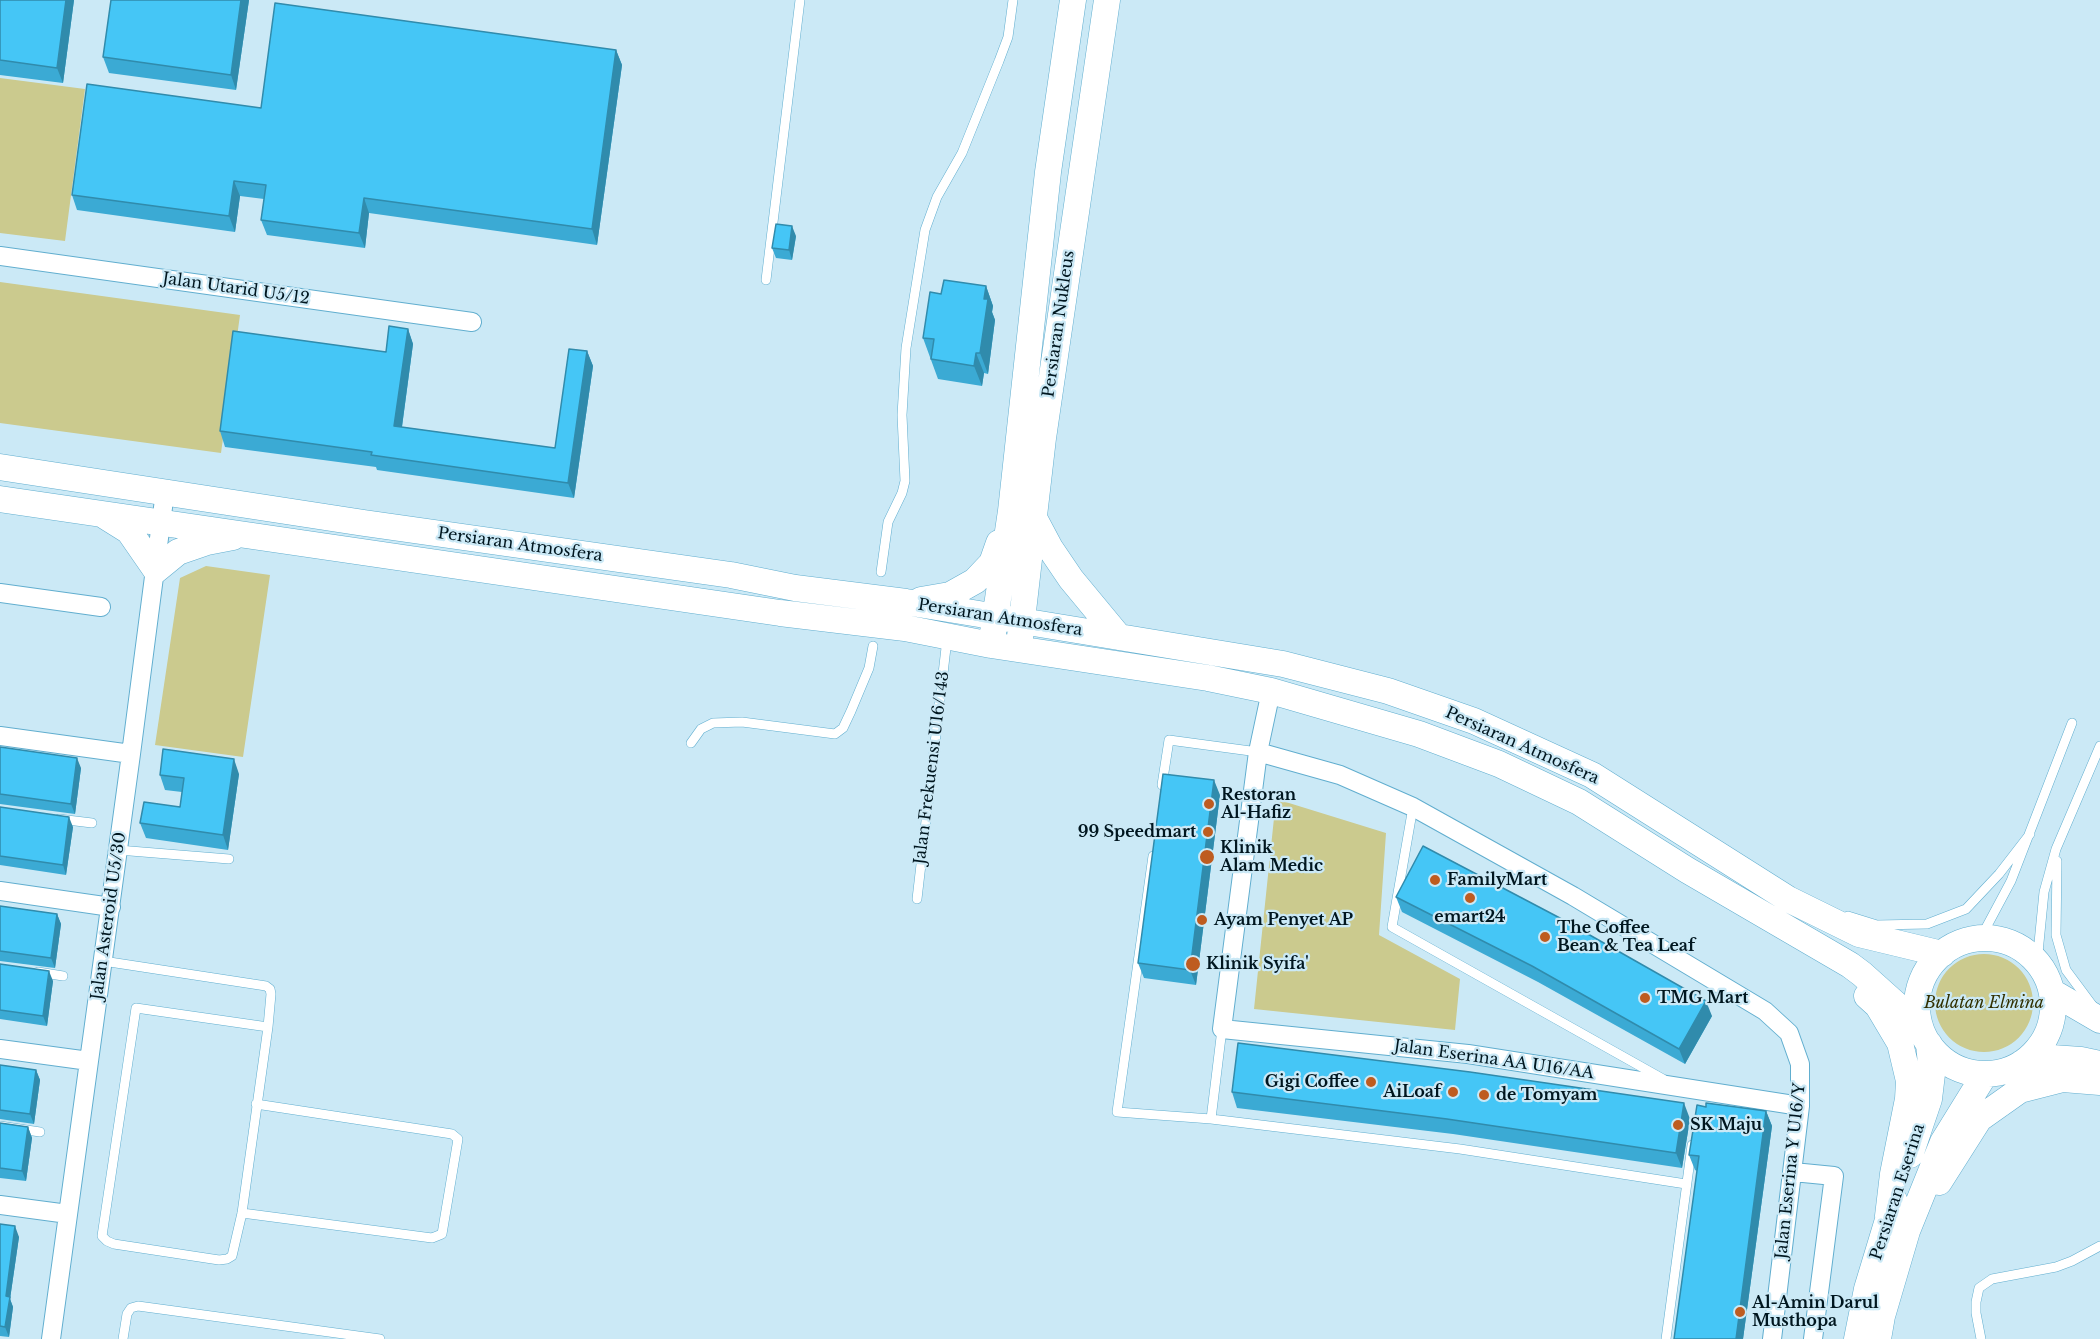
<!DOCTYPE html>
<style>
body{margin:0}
canvas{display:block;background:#cbe9f6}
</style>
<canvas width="2100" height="1339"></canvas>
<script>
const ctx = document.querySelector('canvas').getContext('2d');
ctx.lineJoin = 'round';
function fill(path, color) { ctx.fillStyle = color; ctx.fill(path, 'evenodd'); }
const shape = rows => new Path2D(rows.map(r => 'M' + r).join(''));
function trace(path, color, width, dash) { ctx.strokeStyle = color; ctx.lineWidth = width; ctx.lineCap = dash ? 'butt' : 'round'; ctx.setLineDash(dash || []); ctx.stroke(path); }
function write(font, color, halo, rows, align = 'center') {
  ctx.font = font + ' "Libre Baskerville",serif'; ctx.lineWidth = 4.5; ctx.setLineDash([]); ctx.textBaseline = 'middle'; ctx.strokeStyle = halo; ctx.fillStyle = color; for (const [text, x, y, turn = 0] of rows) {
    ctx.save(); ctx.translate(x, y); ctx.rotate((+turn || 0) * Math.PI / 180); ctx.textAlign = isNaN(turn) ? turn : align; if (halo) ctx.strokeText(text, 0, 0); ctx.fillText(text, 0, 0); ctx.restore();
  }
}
const green = shape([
 [0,78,85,89,65,241,0,233],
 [0,282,240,315,221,453,0,423],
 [206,566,270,575,243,757,155,745,180,578],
 [1276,799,1386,833,1379,935,1460,979,1455,1030,1254,1009],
 '1935 1003a49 49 0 1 1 98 0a49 49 0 1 1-98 0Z'
]);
const lane = shape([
 [766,280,800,0],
 [881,572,888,522,902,493,905,481,902,415,906,348,925,230,937,197,962,153,999,61,1008,37,1013,0],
 [691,743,701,729,713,723,742,722,835,734,843,728,851,711,869,668,873,646],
 [1162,785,1169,740,1258,752],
 [1413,807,1392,927,1663,1079],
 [59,819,92,823],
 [118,850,229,859],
 [1153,856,1117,1112,1211,1119,1460,1149,1686,1184],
 [2057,861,2056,935,2066,970,2092,1005],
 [917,899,947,639],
 [1848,916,1877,925,1927,924,1966,909,1999,874,2030,834],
 [1980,939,2011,881,2072,723],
 [103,961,266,986,270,989,271,994,268,1027],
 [2037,963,2044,892,2056,849,2100,746],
 [38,972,63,976],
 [136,1008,268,1027,242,1213,232,1256,227,1259,219,1260,114,1244,107,1241,102,1236,136,1008],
 [1211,1119,1222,1029],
 [0,1126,40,1132],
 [242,1213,432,1238,442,1234,458,1139,452,1134,256,1104],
 [123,1339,127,1314,131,1308,138,1306,380,1339],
 [1666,1339,1692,1145],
 [1981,1339,1976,1313,1976,1302,1979,1288,1992,1279,2056,1267,2072,1261,2100,1246]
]);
const street = shape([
 [0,256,472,322],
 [0,593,101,607],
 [1271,691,1258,752,1222,1029,1468,1054,1800,1106],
 [0,736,131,754],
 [1258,752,1340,775,1413,807,1573,896,1765,1011,1789,1033,1800,1064,1800,1106,1772,1339],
 [0,891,111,907],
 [0,1049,89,1061],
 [1793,1172,1834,1176,1813,1339],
 [0,1205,68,1214],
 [51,1339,131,754,165,492]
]);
const secondary = shape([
 [0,467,364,523,731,575,795,588,906,602,1283,664,1388,691,1474,721,1592,775,1788,899,1859,934,1942,954],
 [0,499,780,613,905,628,991,645,1208,678,1271,691,1419,734,1499,764,1579,802,1687,870,1850,965,1862,974,1920,1026],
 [105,516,129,531,156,570,178,552,207,542,233,537],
 [1033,516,1050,548,1071,579,1119,637],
 [921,600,950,595,975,581,992,563,999,543],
 [993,633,1011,511,1048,172,1073,0],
 [1020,637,1043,438,1107,0],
 '1917 1006a68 68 0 1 1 136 0a68 68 0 1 1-136 0Z',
 [2052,992,2100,1020],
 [1867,996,1878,1006,1900,1043,1909,1081,1908,1099,1893,1174,1888,1216],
 [2022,1063,2052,1058,2081,1060,2100,1064],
 [1910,1155,1929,1099,1932,1074,1929,1044],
 [1939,1182,1979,1119,2020,1090,2063,1079,2100,1082],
 [1857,1339,1867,1289,1894,1200],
 [1878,1339,1882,1316,1907,1231,1943,1142,1985,1074]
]);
const wall = shape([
 [0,0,74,0,63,83,0,75],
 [249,0,236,90,109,73,103,57],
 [616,50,622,65,597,245,369,213,365,248,267,235,261,220,264,199,240,196,235,232,77,210,72,195,261,108],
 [796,236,792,260,776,258,772,248],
 [986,286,993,306,992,312,995,320,988,374,984,373,982,386,938,379,923,338,941,294],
 [408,329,413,344,402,427,555,448,587,351,593,366,574,498,377,470,376,467,225,447,220,431,386,352],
 [0,747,81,768,75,814,0,804],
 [239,774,228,850,146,838,140,823,180,807,182,792,165,790,160,775],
 [1220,795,1196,985,1144,978,1138,963],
 [0,807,73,827,66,875,0,865],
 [1396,897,1712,1016,1685,1064,1538,982,1402,912],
 [0,906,57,914,61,924,55,968,0,961],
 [0,964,53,981,47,1026,0,1019],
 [0,1065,36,1070,40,1080,34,1124,0,1119],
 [1232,1092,1690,1119,1682,1168,1453,1134,1237,1108],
 [1706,1107,1766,1111,1772,1126,1743,1339,1674,1339,1697,1171,1695,1170,1689,1155],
 [0,1123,28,1127,32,1138,26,1181,0,1178],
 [0,1224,19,1237,10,1299,13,1307,9,1337,0,1336]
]);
const shadedWall = shape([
 [66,0,74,0,63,83,57,68],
 [241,0,249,0,236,90,231,75],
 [616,50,622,65,597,245,592,229],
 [234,181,240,196,235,232,229,216],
 [364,198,369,213,365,248,359,233],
 [792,226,796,236,792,260,789,250],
 [986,286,993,306,992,312,995,320,988,374,980,353,984,299],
 [408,329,413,344,400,441,394,426],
 [587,351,593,366,574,498,568,483],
 [976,353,984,373,982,386,974,366],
 [77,758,81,768,75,814,71,804],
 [234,759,239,774,228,850,223,835],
 [1214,780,1220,795,1196,985,1190,970],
 [69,817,73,827,66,875,63,865],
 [57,914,61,924,55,968,51,958],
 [49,971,53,981,47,1026,43,1016],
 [1706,1001,1712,1016,1685,1064,1679,1049],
 [36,1070,40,1080,34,1124,30,1114],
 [1684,1103,1690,1119,1682,1168,1676,1153],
 [1766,1111,1772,1126,1743,1339,1736,1339],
 [28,1127,32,1138,26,1181,22,1171],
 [15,1226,19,1237,10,1299,13,1307,9,1337,5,1327,6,1296]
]);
const building = shape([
 [0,0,66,0,57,68,0,60,0,0],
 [111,0,241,0,231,75,103,57,111,0],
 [275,3,616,50,592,229,364,198,359,233,261,220,266,185,234,181,229,216,72,195,87,84,261,108,275,3],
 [776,224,792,226,789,250,772,248,776,224],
 [944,280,986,286,984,299,988,299,980,353,976,353,974,366,931,359,934,339,923,338,930,292,941,294,944,280],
 [389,326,408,329,394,426,555,448,569,349,587,351,568,483,371,455,372,452,220,431,233,331,386,352,389,326],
 [0,747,77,758,71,804,0,794,0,747],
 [163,749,234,759,223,835,140,823,144,802,180,807,184,778,160,775,163,749],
 [1163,774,1214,780,1190,970,1138,963,1163,774],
 [0,807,69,817,63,865,0,856,0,807],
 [1423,846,1558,917,1706,1001,1679,1049,1532,966,1396,897,1423,846],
 [0,906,57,914,51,958,0,951,0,906],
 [0,964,49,971,43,1016,0,1010,0,964],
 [1238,1043,1470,1072,1684,1103,1676,1153,1447,1119,1232,1092,1238,1043],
 [0,1065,36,1070,30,1114,0,1110,0,1065],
 [1706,1103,1766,1111,1736,1339,1674,1339,1699,1156,1689,1155,1697,1105,1706,1107,1706,1103],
 [0,1123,28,1127,22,1171,0,1168,0,1123],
 [0,1224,15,1226,6,1296,10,1297,5,1327,0,1326,0,1224]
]);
const markers = [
 [1209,804,6,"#be5c20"],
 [1208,832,6,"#be5c20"],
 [1207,857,8,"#be5c20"],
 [1435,880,6,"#be5c20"],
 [1470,898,6,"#be5c20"],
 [1202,920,6,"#be5c20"],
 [1545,937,6,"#be5c20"],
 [1193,964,8,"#be5c20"],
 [1645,998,6,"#be5c20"],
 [1371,1082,6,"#be5c20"],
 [1453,1092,6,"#be5c20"],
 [1484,1095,6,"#be5c20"],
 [1678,1125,6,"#be5c20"],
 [1740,1312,6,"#be5c20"]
];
const streetNames = [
 ["Jalan Utarid U5/12",236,289,8],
 ["Persiaran Nukleus",1059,324,-82],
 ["Persiaran Atmosfera",520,545,8],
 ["Persiaran Atmosfera",1000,618,9],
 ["Persiaran Atmosfera",1522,746,24],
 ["Jalan Frekuensi U16/143",932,768,-83],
 ["Jalan Asteroid U5/30",109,916,-82],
 ["Jalan Eserina AA U16/AA",1494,1060,8],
 ["Jalan Eserina Y U16/Y",1791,1171,-84],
 ["Persiaran Eserina",1898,1192,-72]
];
const poiNames = [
 ["Restoran",1221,795],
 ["Al-Hafiz",1221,813],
 ["99 Speedmart",1196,832,"right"],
 ["Klinik",1220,848],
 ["Alam Medic",1220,866],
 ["FamilyMart",1447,880],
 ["emart24",1470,917,"center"],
 ["Ayam Penyet AP",1214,920],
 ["The Coffee",1557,928],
 ["Bean & Tea Leaf",1557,946],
 ["Klinik Syifa'",1206,964],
 ["TMG Mart",1657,998],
 ["Gigi Coffee",1359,1082,"right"],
 ["AiLoaf",1441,1092,"right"],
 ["de Tomyam",1496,1095],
 ["SK Maju",1690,1125],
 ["Al-Amin Darul",1752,1303],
 ["Musthopa",1752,1321]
];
const parkNames = [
 ["Bulatan Elmina",1984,1003]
];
fill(green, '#cbca8e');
trace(lane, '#61aecf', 10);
trace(street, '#61aecf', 20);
trace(secondary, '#61aecf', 27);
trace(lane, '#fff', 9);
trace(street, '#fff', 18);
trace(secondary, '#fff', 26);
fill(wall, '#3baad4');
fill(shadedWall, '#308bac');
fill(building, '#45c6f6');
trace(building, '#308bac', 1.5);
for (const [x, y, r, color] of markers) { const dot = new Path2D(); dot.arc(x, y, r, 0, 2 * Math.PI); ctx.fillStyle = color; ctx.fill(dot); trace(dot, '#cbe9f6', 2); }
write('16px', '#00161f', '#cbe9f6', streetNames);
write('bold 16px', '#00161f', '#cbe9f6', poiNames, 'left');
write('italic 16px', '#323001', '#cbe9f6', parkNames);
</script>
